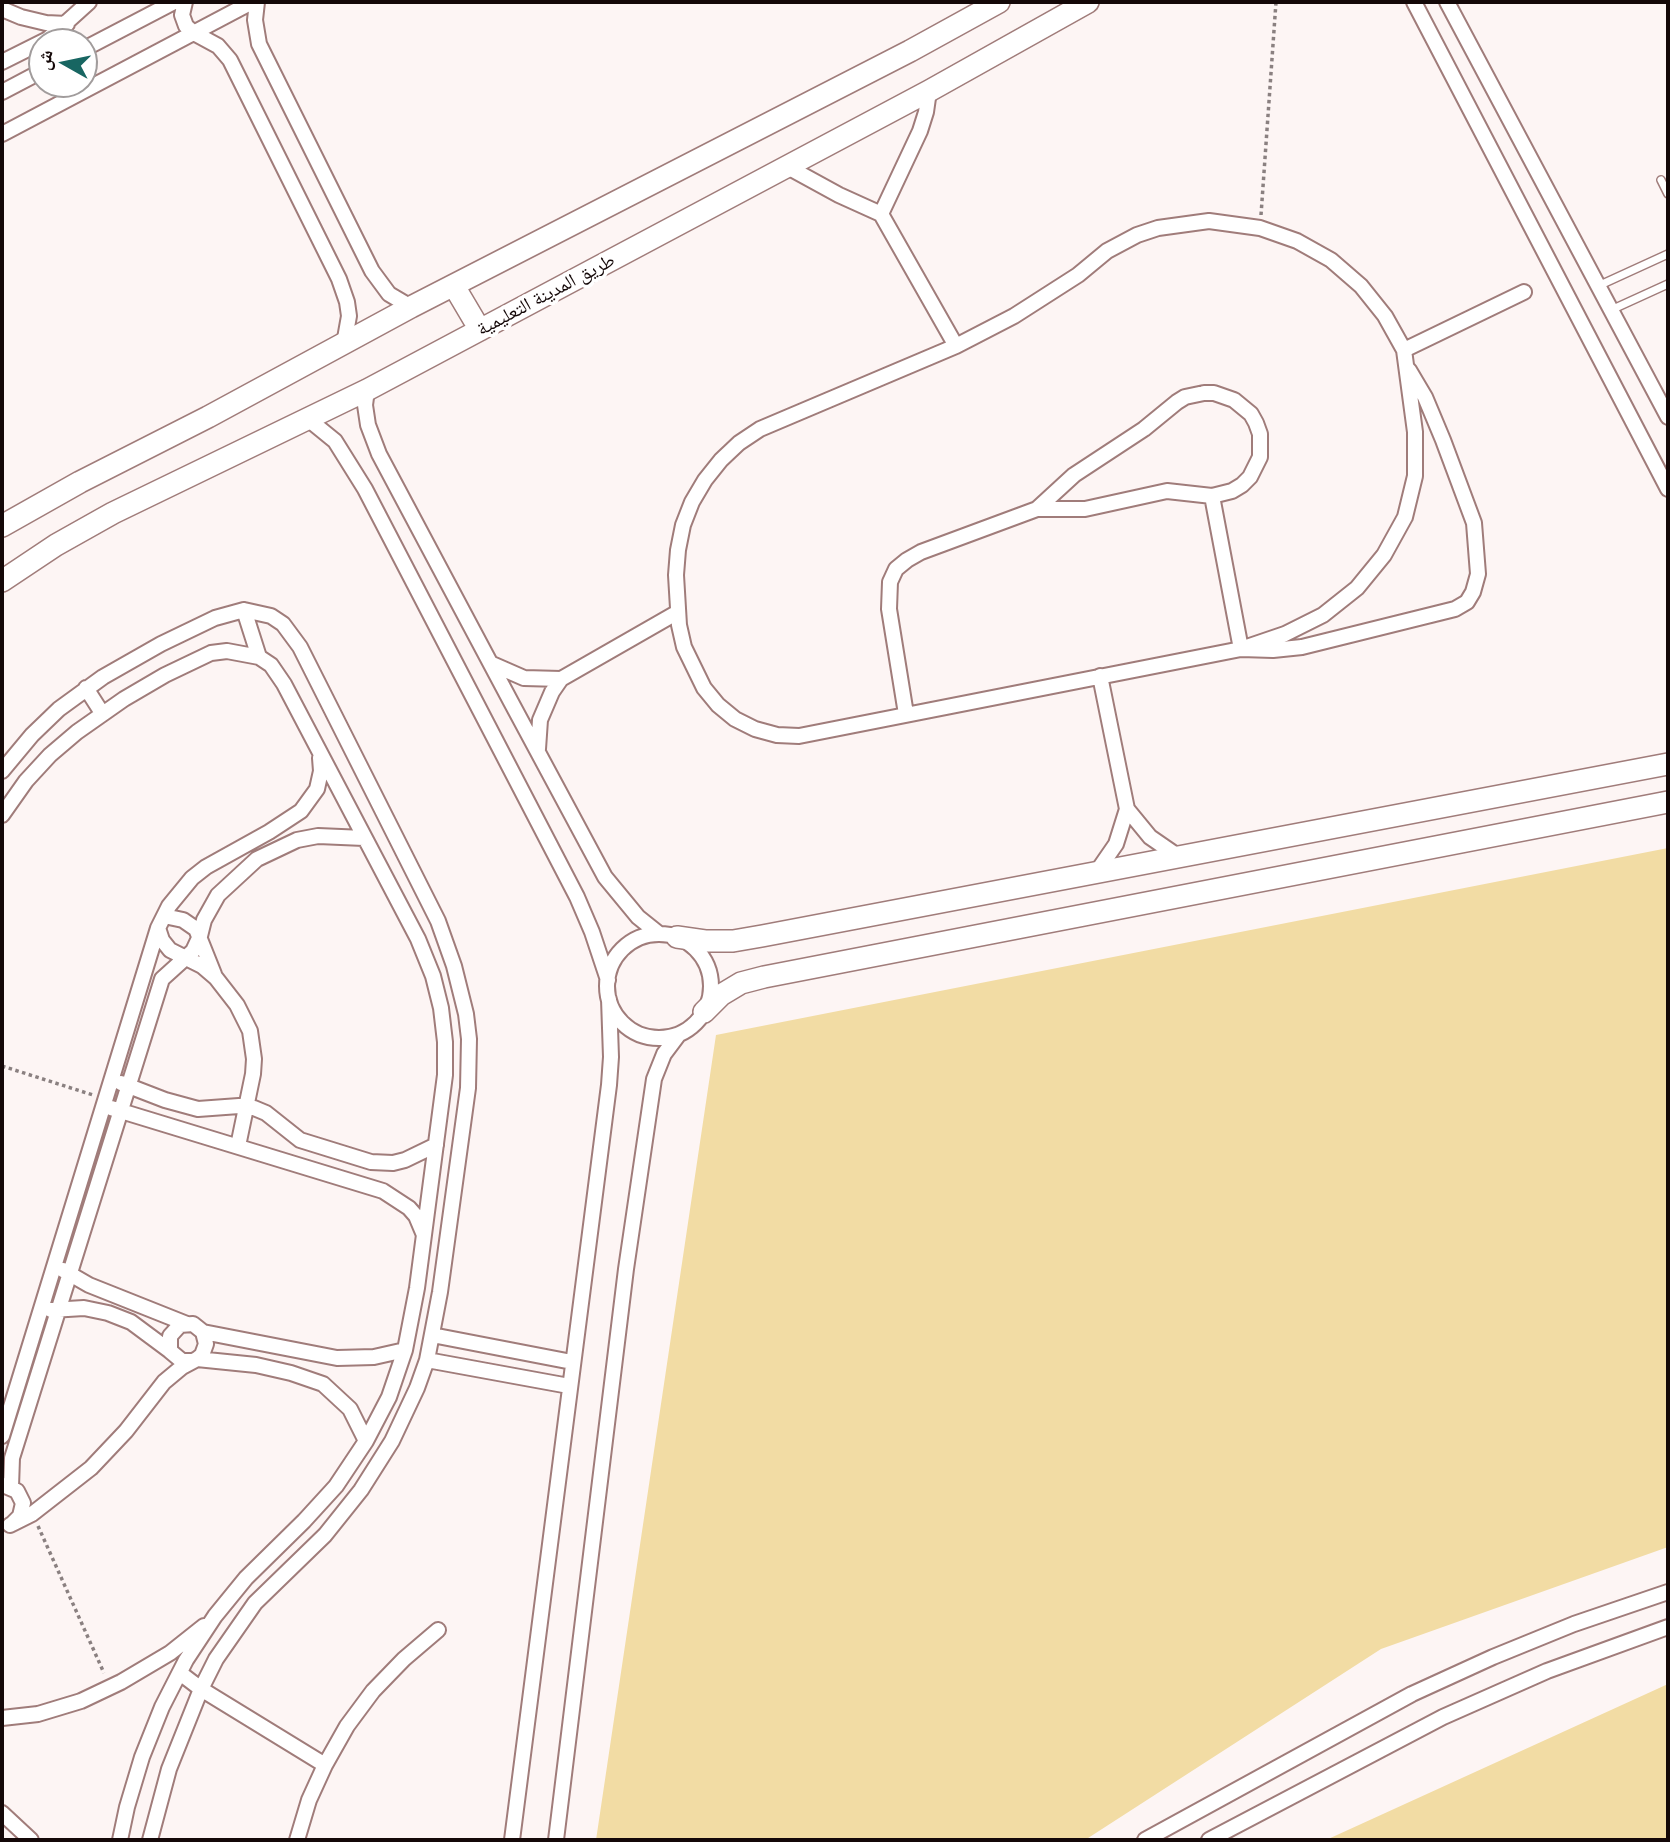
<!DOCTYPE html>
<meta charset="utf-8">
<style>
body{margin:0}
#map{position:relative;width:1670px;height:1842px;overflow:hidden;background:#fdf5f4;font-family:"Noto Sans","Noto Naskh Arabic",sans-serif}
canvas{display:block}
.frame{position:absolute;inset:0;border:4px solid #140808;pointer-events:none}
.north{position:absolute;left:28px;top:28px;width:70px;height:70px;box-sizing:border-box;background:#fff;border:2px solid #a19c9c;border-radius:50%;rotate:279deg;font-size:19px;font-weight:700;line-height:28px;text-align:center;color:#140808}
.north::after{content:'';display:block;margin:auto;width:24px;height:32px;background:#186662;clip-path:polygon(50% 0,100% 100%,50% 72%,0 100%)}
</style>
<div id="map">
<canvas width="1670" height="1842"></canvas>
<div class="frame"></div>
<div class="north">ش</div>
</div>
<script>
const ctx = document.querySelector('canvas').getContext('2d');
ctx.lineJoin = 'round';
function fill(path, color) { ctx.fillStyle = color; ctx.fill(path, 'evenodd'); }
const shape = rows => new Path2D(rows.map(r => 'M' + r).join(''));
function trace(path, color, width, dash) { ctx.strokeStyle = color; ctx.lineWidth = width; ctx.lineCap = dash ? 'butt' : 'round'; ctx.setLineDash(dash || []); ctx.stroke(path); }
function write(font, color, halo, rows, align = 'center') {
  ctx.font = font + ' "Noto Sans","Noto Naskh Arabic",sans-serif'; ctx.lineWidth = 7; ctx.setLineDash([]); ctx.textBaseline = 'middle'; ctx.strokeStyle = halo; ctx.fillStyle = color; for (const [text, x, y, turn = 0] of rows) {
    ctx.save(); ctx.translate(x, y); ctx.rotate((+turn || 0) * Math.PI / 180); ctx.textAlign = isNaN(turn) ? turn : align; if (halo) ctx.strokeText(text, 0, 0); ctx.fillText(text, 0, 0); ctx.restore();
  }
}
const green = shape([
 [1668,848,1668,1547,1381,1649,1085,1840,596,1840,716,1035],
 [1668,1684,1668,1840,1326,1840]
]);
const path = shape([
 [1261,215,1276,2],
 [2,1066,93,1095],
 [38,1526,104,1673]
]);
const lane = shape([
 [1661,180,1668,194],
 [1598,286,1668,254],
 [1611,310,1668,284]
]);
const street = shape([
 [185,2,182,15,186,26,194,33,218,46,230,60,339,279,347,302,349,316,344,344],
 [257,2,255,20,259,44,372,271,389,294,411,307],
 [1414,2,1668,489],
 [1447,2,1668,417],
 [2,9,21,17,46,23,67,24],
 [84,49,174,2],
 [2,62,48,39,89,2],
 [2,92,42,71],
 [2,134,252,2],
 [786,166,839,195,881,214,920,131,926,112,929,91],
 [881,214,956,346],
 [1209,221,1260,228,1297,241,1331,260,1361,286,1385,316,1404,350,1415,432,1415,476,1405,517,1384,555,1357,588,1323,615,1285,634,1241,649,799,736,777,735,755,729,735,719,718,705,704,688,684,647,679,625,676,575,678,550,683,525,692,502,705,480,721,460,739,443,760,429,956,346,1014,316,1078,275,1107,251,1137,235,1158,228,1209,221],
 [1404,350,1524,292],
 [367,390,365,405,368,425,379,454,511,702,605,877,638,917,658,933],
 [1204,393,1214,393,1234,400,1251,414,1256,423,1260,434,1260,457,1250,477,1242,485,1232,491,1212,496,1167,491,1085,509,1037,509,1074,475,1144,429,1177,402,1185,397,1204,393],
 [308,419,335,441,365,489,577,897,592,932,608,980],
 [1212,496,1241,649,1273,650,1302,647,1455,609,1467,602,1473,592,1478,574,1474,523,1443,440,1425,397,1409,370],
 [244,610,259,657],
 [492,664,524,678,561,679],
 [86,688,102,713],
 [906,714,889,609,890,582,896,569,907,560,921,552,1037,509],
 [538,749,540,720,552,692,561,679,678,612],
 [2,771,32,735,59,709,103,677,161,644,215,618,244,610,271,616,283,624,300,647,438,921,454,966,466,1014,469,1039,468,1088,440,1292,427,1360,417,1388,392,1441,361,1490,325,1535,255,1603,216,1659,201,1689,169,1769,150,1840],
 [1127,809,1150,837,1179,857],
 [2,815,26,781,50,755,77,732,124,699,165,675,211,653,227,651,259,657,271,665,284,684,418,939,433,976,441,1008,445,1042,445,1075,417,1288,405,1350,389,1397,366,1441,336,1486,304,1521,246,1578,215,1616,186,1660,162,1707,142,1757,127,1807,120,1840],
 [1096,873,1116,844,1127,809,1100,676],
 [164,916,183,920,196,929,214,974],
 [158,928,162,940,170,950,202,966,216,978,237,1005,250,1031,254,1059,253,1074,238,1146],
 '607 986a52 52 0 1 1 104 0a52 52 0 1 1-104 0Z',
 [121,1083,165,1100,198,1109,239,1106,254,1108,266,1113,300,1140,371,1162,393,1163,405,1160,436,1145],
 [111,1108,383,1191,409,1208,416,1216,424,1235],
 [63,1270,89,1285,187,1324],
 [51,1310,84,1308,108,1313,131,1322,170,1351],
 [203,1332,337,1358,374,1357,405,1350],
 [432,1335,572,1362],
 [197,1359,256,1365,291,1373,323,1384,350,1409,366,1441],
 [427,1360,569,1386],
 [2,1436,158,928,169,906,192,878,206,867,269,832,301,811,317,789,321,771,320,758],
 [3,1485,17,1491,23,1503,20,1516,12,1524],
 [11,1487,12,1458,162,979,193,951,200,936,204,920,218,895,257,859,297,840,318,836,364,838],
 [10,1525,32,1514,91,1468,126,1431,164,1382,182,1367,197,1359,202,1355,206,1344,203,1332,193,1324,180,1325,170,1336,170,1351,182,1361,192,1361],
 [180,1673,201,1689,325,1765],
 [2,1718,38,1714,81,1701,121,1682,170,1653,204,1626],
 [2,1813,31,1840],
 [297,1840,309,1800,325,1765,347,1726,373,1691,404,1659,438,1630],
 [512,1840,609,1085,611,1057,609,999],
 [556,1840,626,1269,654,1079,664,1054,679,1034],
 [1145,1840,1412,1694,1493,1657,1574,1624,1668,1592],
 [1209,1840,1443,1717,1547,1671,1668,1627]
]);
const secondary = shape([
 [454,286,480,330],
 [2,526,80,482,208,417,411,307,910,51,999,2],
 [2,581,56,545,113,513,367,390,929,91,1088,2],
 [677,937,705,941,733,941,762,936,1668,764],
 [704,1012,721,995,741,983,764,977,1668,802]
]);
const streetNames = [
 ["طريق المدينة التعليمية",546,295,-28]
];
fill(green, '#f2dca4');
trace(lane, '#a07c7a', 10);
trace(street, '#a07c7a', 18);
trace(secondary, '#a07c7a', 24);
trace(path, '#8a8080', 3.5, [3.5, 3.5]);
trace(lane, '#fff', 7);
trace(street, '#fff', 14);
trace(secondary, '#fff', 21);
write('19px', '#140808', '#fff', streetNames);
</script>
